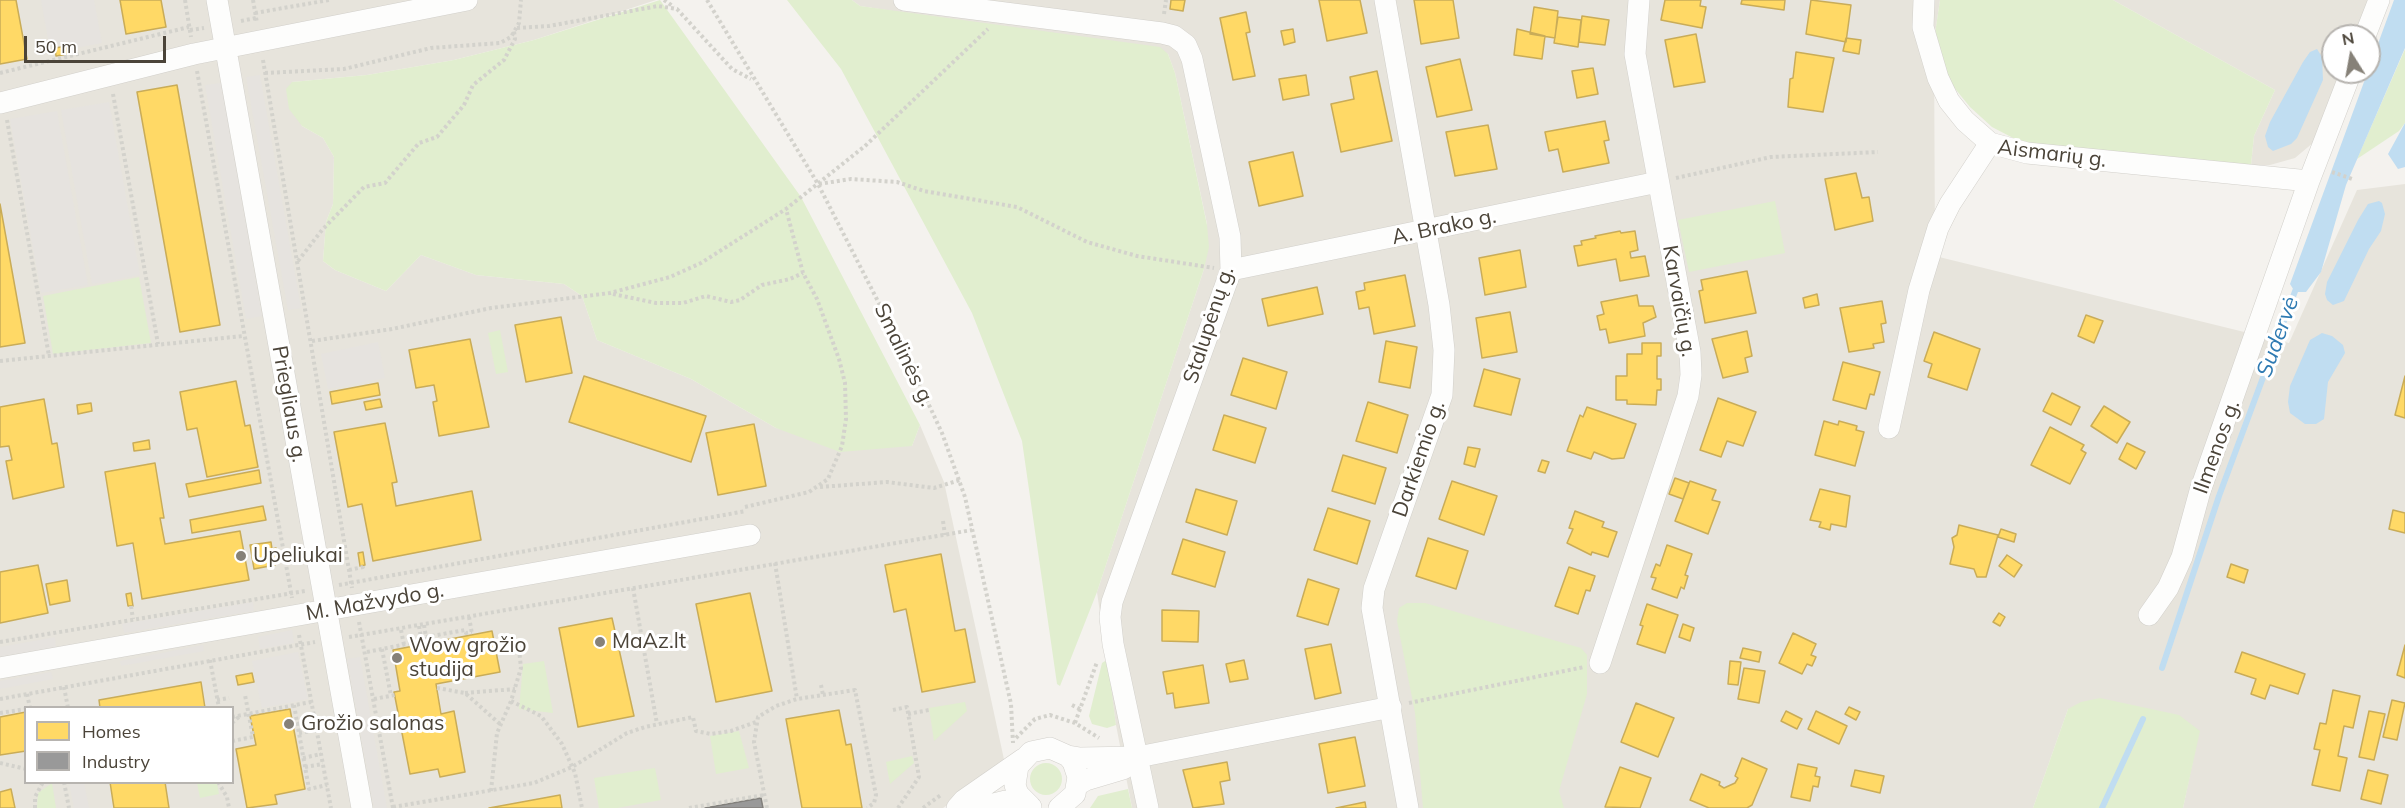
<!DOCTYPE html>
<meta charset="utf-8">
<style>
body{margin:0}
#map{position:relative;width:2405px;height:808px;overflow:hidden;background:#f4f2ee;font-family:Mulish,sans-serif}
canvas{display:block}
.legend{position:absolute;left:24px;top:706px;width:210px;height:78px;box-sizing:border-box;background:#fff;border:2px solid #b7b4b0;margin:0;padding:8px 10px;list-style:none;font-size:18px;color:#4b4439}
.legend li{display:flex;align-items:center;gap:12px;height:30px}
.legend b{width:30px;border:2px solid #b7b4b0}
.north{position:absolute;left:2321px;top:24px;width:60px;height:60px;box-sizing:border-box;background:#fff;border:2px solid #b7b4b0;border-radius:50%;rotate:349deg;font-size:16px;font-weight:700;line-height:24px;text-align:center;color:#4b4439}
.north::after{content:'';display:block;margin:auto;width:21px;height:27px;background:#868178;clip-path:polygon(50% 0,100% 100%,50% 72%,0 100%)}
.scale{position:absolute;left:24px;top:36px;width:142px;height:27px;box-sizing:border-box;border:3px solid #4b4439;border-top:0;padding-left:8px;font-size:18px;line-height:21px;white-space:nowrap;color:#4b4439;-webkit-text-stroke:4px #fff;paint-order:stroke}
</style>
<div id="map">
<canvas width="2405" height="808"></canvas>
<ul class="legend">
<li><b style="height:16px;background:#ffd966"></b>Homes</li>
<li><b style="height:16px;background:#999"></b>Industry</li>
</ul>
<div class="north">N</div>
<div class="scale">50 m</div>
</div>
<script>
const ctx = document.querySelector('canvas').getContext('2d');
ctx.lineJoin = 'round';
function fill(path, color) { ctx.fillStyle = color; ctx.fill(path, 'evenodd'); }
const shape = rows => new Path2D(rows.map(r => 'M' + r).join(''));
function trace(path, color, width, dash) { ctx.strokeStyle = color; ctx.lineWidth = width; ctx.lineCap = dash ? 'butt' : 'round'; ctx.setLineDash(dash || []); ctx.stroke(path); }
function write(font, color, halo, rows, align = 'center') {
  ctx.font = font + ' Mulish,sans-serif'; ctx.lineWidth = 6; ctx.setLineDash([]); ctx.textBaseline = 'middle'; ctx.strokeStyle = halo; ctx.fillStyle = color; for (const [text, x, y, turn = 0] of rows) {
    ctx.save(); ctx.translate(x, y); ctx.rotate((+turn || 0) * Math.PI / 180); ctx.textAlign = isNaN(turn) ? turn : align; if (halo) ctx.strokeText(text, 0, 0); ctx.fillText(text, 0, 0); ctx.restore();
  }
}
const residential = shape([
 [0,0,656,0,534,40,454,60,367,75,292,82,302,126,323,138,334,157,333,204,326,222,323,261,335,270,386,291,421,255,476,275,564,284,582,296,597,340,691,379,776,428,912,446,920,425,944,482,1005,764,943,808,0,808],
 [26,708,232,708,232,782,26,782],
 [852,0,1940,0,1934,40,1935,256,2289,343,2357,190,2405,184,2405,808,2183,808,2199,731,2068,709,2033,808,1132,808,1116,725,1097,592,1204,269,1207,224,1175,73,1168,54,860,6],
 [2113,0,2377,0,2361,36,2333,36,2333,72,2345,72,2314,142,2295,158,2270,165,2251,165,2254,136,2275,90]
]);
const green = shape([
 [660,0,801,197,920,425,912,446,840,452,776,428,691,379,597,340,582,296,564,284,476,275,421,255,386,291,335,270,323,261,326,222,333,204,334,157,323,138,302,126,289,109,286,89,292,82,367,75,454,60,534,40],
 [787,0,852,0,860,6,1160,47,1168,54,1175,73,1207,225,1209,247,1204,269,1097,592,1060,686,1057,684,1022,441,972,313,841,69],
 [1940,0,2113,0,2275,90,2254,136,2251,165,2045,146,2017,140,1992,127,1970,107,1952,85,1934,40],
 [2405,49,2405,123,2399,131,2357,159],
 [1775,201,1785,253,1689,272,1678,220],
 [139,277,151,343,53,354,43,296],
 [500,330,508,372,496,374,488,333],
 [1407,603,1425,603,1581,648,1587,655,1587,694,1559,791,1564,808,1423,808,1415,713,1397,621,1399,608],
 [544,661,553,713,519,709,523,664],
 [1105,661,1108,664,1116,725,1107,728,1092,724,1089,716,1102,663],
 [2100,698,2179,715,2200,731,2183,808,2033,808,2068,709,2081,702],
 [965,702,967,711,934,741,929,708],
 [739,731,749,768,716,774,710,736],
 [912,756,914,763,890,784,886,762],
 '1030 779a16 16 0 1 1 32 0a16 16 0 1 1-32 0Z',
 [655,768,661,800,617,808,599,808,594,778],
 [52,783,56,808,37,808,38,793],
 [197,783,217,783,219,794,200,798],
 [1128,789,1132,808,1090,808,1098,796]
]);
const parking = shape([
 [41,0,94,0,102,43,70,49,68,41,49,45],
 [260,75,301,308,288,310,246,77],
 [221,83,262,316,246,319,205,85],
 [109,102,140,275,92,284,61,110],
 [57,111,88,285,41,293,10,119],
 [378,342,385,378,328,389,321,354],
 [253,602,254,611,124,633,122,624],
 [292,630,294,643,260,649,258,637],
 [55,637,56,647,0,657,0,647],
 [203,645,204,651,121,666,120,661],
 [298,652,308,699,262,708,252,661],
 [360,657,387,808,374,808,347,659],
 [51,672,53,679,0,689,0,681],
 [69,783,84,783,89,808,74,808]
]);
const water = shape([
 [2394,0,2405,0,2405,48,2346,185,2321,272,2306,292,2295,292,2290,284],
 [2317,49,2322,57,2323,80,2297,138,2291,144,2273,151,2268,147,2265,136,2270,122,2303,62,2310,52],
 [2405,123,2405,167,2398,169,2388,154],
 [2379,201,2382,203,2385,214,2381,231,2369,249,2344,301,2333,305,2327,300,2325,294,2327,282,2358,220,2368,204],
 [2322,333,2332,336,2343,345,2345,353,2328,382,2324,419,2316,424,2305,424,2290,413,2288,402,2290,386,2310,340]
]);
const homes = shape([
 [0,0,16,0,27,59,0,64,0,0],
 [120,0,161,0,166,27,126,34,120,0],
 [1171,0,1185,0,1183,11,1170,9,1171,0],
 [1319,0,1360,0,1367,33,1327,41,1319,0],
 [1414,0,1453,0,1459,38,1421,44,1414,0],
 [1665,0,1701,0,1700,6,1706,7,1702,28,1661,20,1665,0],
 [1742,0,1785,0,1784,10,1741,4,1742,0],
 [1811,0,1851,5,1846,42,1806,34,1811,0],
 [1534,7,1558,11,1555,38,1530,34,1534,7],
 [1246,12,1250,32,1246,33,1255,76,1233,80,1220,18,1246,12],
 [1582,16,1609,20,1605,45,1579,42,1582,16],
 [1558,17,1581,20,1578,47,1554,43,1558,17],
 [1293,29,1295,42,1284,45,1281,31,1293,29],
 [1517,29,1545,36,1542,59,1514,55,1517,29],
 [1696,34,1705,82,1674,87,1665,40,1696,34],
 [1846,38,1861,40,1859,54,1843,51,1846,38],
 [67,46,68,54,56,56,55,48,67,46],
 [1796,52,1834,58,1823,112,1788,107,1790,79,1793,78,1796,52],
 [1460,59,1472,110,1437,117,1426,67,1460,59],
 [1593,68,1598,94,1577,98,1572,71,1593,68],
 [1377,71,1392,141,1341,152,1331,104,1354,99,1350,77,1377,71],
 [1306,75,1309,95,1283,100,1279,79,1306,75],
 [177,85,220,325,180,332,137,92,177,85],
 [1605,121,1609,140,1604,141,1609,163,1563,172,1558,149,1549,151,1545,132,1605,121],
 [1488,125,1497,169,1455,176,1446,132,1488,125],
 [1293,152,1303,196,1259,206,1249,162,1293,152],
 [1856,173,1862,198,1869,197,1873,221,1835,230,1825,179,1856,173],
 [0,204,25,343,0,347,0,204],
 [1620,231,1621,233,1635,231,1638,250,1630,252,1631,258,1645,256,1649,276,1620,281,1616,259,1578,266,1574,246,1582,245,1581,241,1596,238,1595,236,1620,231],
 [1520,250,1526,287,1485,295,1479,258,1520,250],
 [1747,271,1756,313,1705,323,1699,291,1703,290,1701,280,1747,271],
 [1405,275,1415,326,1374,334,1369,307,1359,309,1356,292,1365,290,1364,283,1405,275],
 [1317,287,1323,314,1268,326,1262,299,1317,287],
 [1817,294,1819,305,1805,308,1803,298,1817,294],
 [1637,295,1639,306,1653,306,1656,317,1643,323,1645,336,1609,343,1606,329,1600,330,1597,316,1604,314,1601,302,1637,295],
 [1882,301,1886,323,1881,324,1884,342,1873,344,1874,348,1849,352,1840,308,1882,301],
 [1510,312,1517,352,1482,358,1476,318,1510,312],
 [2086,315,2103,321,2094,343,2078,336,2086,315],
 [561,317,572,373,526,382,515,325,561,317],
 [1747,331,1752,356,1745,358,1748,372,1723,378,1712,339,1747,331],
 [1934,332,1980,349,1967,390,1928,377,1932,364,1924,361,1934,332],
 [470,339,489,427,439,436,433,402,437,401,434,385,416,388,409,350,470,339],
 [1386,341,1417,347,1410,388,1379,382,1386,341],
 [1642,343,1661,343,1661,356,1657,356,1657,379,1661,379,1661,390,1657,390,1656,405,1627,404,1627,400,1616,400,1616,376,1627,376,1627,354,1642,354,1642,343],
 [1243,358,1287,372,1276,409,1231,395,1243,358],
 [1843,362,1880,372,1874,395,1870,394,1866,409,1833,400,1843,362],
 [1484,369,1520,379,1511,415,1474,406,1484,369],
 [584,376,706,416,691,462,569,422,584,376],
 [2405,376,2405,418,2395,415,2405,376],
 [236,381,245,426,250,425,258,467,207,477,197,428,187,430,180,392,236,381],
 [378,383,380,395,332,404,330,392,378,383],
 [2052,393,2080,407,2071,425,2043,411,2052,393],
 [1718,398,1756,412,1743,446,1727,441,1721,457,1700,450,1718,398],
 [44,399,52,444,57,443,64,487,13,499,6,461,12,460,9,446,0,447,0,407,44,399],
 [380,399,382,407,366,410,364,402,380,399],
 [1368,402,1408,415,1397,453,1356,441,1368,402],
 [91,403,92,411,78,414,77,405,91,403],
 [2104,406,2130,422,2117,443,2091,426,2104,406],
 [1587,407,1636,424,1624,458,1612,459,1594,452,1591,459,1567,451,1580,415,1583,417,1587,407],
 [1224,415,1266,428,1255,463,1213,450,1224,415],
 [1824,421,1838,425,1839,421,1857,426,1856,430,1864,432,1855,466,1815,455,1824,421],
 [385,423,397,482,392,483,396,506,472,491,481,540,373,561,362,504,348,507,334,432,385,423],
 [754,424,766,486,718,495,706,433,754,424],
 [2050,427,2084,445,2081,450,2086,453,2070,484,2031,465,2050,427],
 [149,440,150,449,134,451,133,443,149,440],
 [2127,443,2145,452,2136,469,2119,459,2127,443],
 [1468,447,1480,449,1475,467,1464,464,1468,447],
 [1343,455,1386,468,1375,504,1332,491,1343,455],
 [1542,460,1549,462,1545,473,1538,471,1542,460],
 [155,463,164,518,160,518,165,544,240,531,249,580,142,599,133,543,117,546,105,472,155,463],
 [259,470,261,483,189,497,186,484,259,470],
 [1675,478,1689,483,1683,499,1669,494,1675,478],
 [1452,481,1497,496,1484,535,1439,519,1452,481],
 [1690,481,1716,490,1712,500,1720,502,1708,534,1675,521,1690,481],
 [1196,489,1237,501,1227,535,1186,522,1196,489],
 [1820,489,1850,496,1846,527,1831,524,1830,530,1819,527,1821,522,1810,520,1820,489],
 [263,506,266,520,192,533,190,520,263,506],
 [1328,508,1370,521,1357,564,1314,550,1328,508],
 [2393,510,2405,513,2405,533,2389,529,2393,510],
 [1575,511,1604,522,1602,527,1617,532,1608,557,1592,552,1591,555,1567,543,1573,529,1569,528,1575,511],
 [1959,525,1998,535,1986,577,1977,577,1974,569,1950,564,1954,547,1952,538,1957,535,1959,525],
 [2001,529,2016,534,2014,542,1998,537,2001,529],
 [1428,538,1468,551,1456,589,1416,576,1428,538],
 [1183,539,1225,552,1215,587,1172,574,1183,539],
 [271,542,272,549,276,548,278,561,275,562,275,565,254,569,250,545,271,542],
 [1667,545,1692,554,1685,575,1688,576,1684,589,1681,587,1677,598,1652,589,1656,578,1651,577,1656,564,1660,566,1667,545],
 [363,552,365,565,360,566,358,553,363,552],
 [941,554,955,631,965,629,975,682,922,692,906,609,894,612,885,565,941,554],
 [2007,555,2022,565,2014,577,1999,566,2007,555],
 [2231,564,2248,570,2244,583,2227,577,2231,564],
 [38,565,48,613,0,623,0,572,38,565],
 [1569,567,1595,576,1590,591,1586,590,1578,614,1555,606,1569,567],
 [1308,579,1339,589,1328,625,1297,616,1308,579],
 [67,580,70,601,50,605,46,584,67,580],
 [131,593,133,606,128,606,126,594,131,593],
 [750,593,772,691,716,702,696,604,750,593],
 [1647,604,1678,615,1665,653,1637,644,1643,626,1640,625,1647,604],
 [1162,610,1199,611,1198,642,1162,641,1162,610],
 [1999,613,2005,617,2000,626,1993,622,1999,613],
 [612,618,634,716,578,727,559,628,612,618],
 [1683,624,1694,628,1690,641,1679,637,1683,624],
 [492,631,500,672,436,684,441,714,454,711,465,772,440,777,438,769,410,774,394,692,400,691,393,650,492,631],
 [1793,633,1816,644,1811,655,1816,657,1812,666,1807,664,1802,674,1779,663,1793,633],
 [1331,644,1341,693,1315,699,1305,649,1331,644],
 [2405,645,2405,678,2397,675,2405,645],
 [1743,648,1761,652,1759,662,1740,658,1743,648],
 [2242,652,2305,674,2298,694,2270,685,2265,699,2251,694,2256,679,2235,672,2242,652],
 [1244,660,1248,679,1230,682,1226,664,1244,660],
 [1730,661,1741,662,1738,685,1728,684,1730,661],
 [1203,665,1209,703,1175,708,1173,693,1167,694,1163,672,1203,665],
 [1744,668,1765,671,1759,703,1738,699,1744,668],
 [252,673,254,682,238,685,236,676,252,673],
 [201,682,205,708,100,708,99,700,201,682],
 [2333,690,2360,696,2353,728,2344,726,2338,756,2347,758,2340,791,2312,785,2320,750,2314,749,2320,723,2326,724,2333,690],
 [2392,700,2405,703,2397,740,2383,737,2392,700],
 [1636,703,1674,718,1658,757,1621,742,1636,703],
 [1849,707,1860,712,1856,720,1845,714,1849,707],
 [290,709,305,789,275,795,277,804,247,808,236,749,256,745,250,716,290,709],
 [839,710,846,745,851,744,862,808,802,808,786,719,839,710],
 [1786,711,1802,719,1797,729,1781,721,1786,711],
 [1816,711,1847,726,1839,744,1808,729,1816,711],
 [2369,711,2385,714,2374,760,2359,757,2369,711],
 [26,712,26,751,0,755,0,717,26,712],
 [1355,737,1365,786,1328,793,1319,744,1355,737],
 [1742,758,1767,769,1752,805,1747,808,1709,808,1690,800,1701,774,1720,782,1719,785,1724,788,1735,783,1738,778,1735,776,1742,758],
 [1227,762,1230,780,1220,782,1224,804,1193,808,1183,770,1227,762],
 [1798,764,1817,768,1815,776,1820,777,1818,787,1813,786,1810,801,1791,797,1798,764],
 [1620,767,1651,778,1640,808,1605,807,1620,767],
 [1855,770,1884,776,1880,793,1851,786,1855,770],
 [2368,770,2388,775,2381,804,2361,799,2368,770],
 [110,782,165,782,169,808,114,808,110,782],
 [11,789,15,808,0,808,0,792,11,789],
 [560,795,562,808,489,808,560,795],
 [1365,802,1366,808,1336,808,1365,802]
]);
const industry = shape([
 [761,798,763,808,705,808,761,798]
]);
const stream = shape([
 [2162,668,2219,496,2297,286],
 [2102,808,2143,719]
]);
const path = shape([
 [185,0,191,37],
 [253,0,257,23],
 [664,0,674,7],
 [707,0,818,184,910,364,942,433,965,497,1011,704,1013,743],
 [255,13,329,0],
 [1164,14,1166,0],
 [241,21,256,18],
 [517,28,549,26,658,6,677,9,732,69,751,79],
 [190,30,204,28],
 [263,60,352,588],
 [197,71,292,598],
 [0,73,189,27],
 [265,73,344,69,431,48,500,43,511,37,519,23,521,0],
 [113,94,158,344],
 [7,120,49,356],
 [2332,172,2352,179],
 [1676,178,1771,157,1878,152],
 [819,184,851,179,897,182,924,191,1017,207,1087,242,1137,256,1214,268],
 [298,261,322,230,364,187,385,183,419,143,437,137,464,105,473,85,504,60,515,39,514,31],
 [613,294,656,303,683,303,706,296,731,302,740,300,762,285,790,279,803,273],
 [312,341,392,329,491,308,610,293,670,277,701,263,786,209,865,146,988,29],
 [0,361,243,336],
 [820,487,887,482,934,488,960,480],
 [745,507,809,492,828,479,842,446,846,419,845,383,839,359,817,299,803,273,786,209],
 [943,521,945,535],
 [775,563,797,699],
 [349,570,363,567,363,565],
 [339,585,746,511],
 [633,588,657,724],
 [131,606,133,619],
 [469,617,472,634],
 [359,622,393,808],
 [424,625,426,637,465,630,466,633,472,632],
 [419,626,422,644],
 [401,630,404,645],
 [299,635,331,808],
 [349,637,972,530],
 [0,642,305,591],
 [382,649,391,696],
 [367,652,422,641],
 [210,660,219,708],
 [821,685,823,695],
 [64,687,68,708],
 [437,688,465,693,500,724],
 [465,693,515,689],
 [27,694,30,708],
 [0,699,315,642],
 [374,699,395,695],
 [217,700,229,698],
 [511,701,541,716,562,744,575,773,582,808],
 [1409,703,1584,667],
 [294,705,309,789,327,785],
 [1072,705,1080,709],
 [893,710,907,707,919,777,898,808],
 [0,713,26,709],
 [908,714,929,710],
 [232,717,311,702],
 [232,723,240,716],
 [1075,723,1097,662],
 [297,724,315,721],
 [299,733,317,730],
 [1016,738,1035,719,1050,715,1075,723,1099,738],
 [232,741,253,737,245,695],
 [303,758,321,754],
 [0,763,26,769],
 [305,767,323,764],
 [64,782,69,808],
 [218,782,227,797,229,808],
 [491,791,497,733,511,701,521,668,518,640],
 [393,807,534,783,572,767,627,733,645,727,693,717,696,731,711,734,731,731,756,722],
 [35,808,35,797,43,782],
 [689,808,764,795],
 [767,808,754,742,758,717,776,706,797,699,855,690,876,795,874,803,867,808],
 [923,808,941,795]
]);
const minor = shape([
 [217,0,362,808],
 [904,0,1162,33,1174,36,1186,45,1192,59,1230,237,1231,270,1112,602,1110,617,1113,644,1148,808],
 [1385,0,1439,305,1444,350,1442,395,1374,589,1372,608,1408,808],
 [1924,0,1923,27,1938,78,1949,101,1965,121,1990,143],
 [2365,36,2379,0],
 [0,103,194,54,467,0],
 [1231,270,1658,182],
 [1889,428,1919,290,1938,228,1950,204,1990,143,2027,153,2309,181],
 [2149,615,2168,588,2182,557,2200,491,2309,181,2351,72],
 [1600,663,1688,396,1691,375,1690,352,1635,54,1639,0],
 [0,668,750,535],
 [1068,756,1080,758,1138,757,1391,707],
 [1077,785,1086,780,1123,769,1138,757],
 [1030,806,1018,794,1015,785,1018,766,1031,752,1050,748,1068,756,1073,762,1078,777,1075,794,1059,808],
 [957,808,964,800,1023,759],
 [977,808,1006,801,1031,807]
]);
const markers = [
 [241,556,6,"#868178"],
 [600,642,6,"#868178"],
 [397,658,6,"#868178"],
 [289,724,6,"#868178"]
];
const streetNames = [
 ["Aismarių g.",2052,154,7],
 ["A. Brako g.",1444,227,-12],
 ["Karvaičių g.",1679,301,80],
 ["Stalupėnų g.",1209,325,-72],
 ["Smalinės g.",904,355,64],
 ["Priegliaus g.",289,404,80],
 ["Ilmenos g.",2217,447,-70],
 ["Darkiemio g.",1419,459,-71],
 ["M. Mažvydo g.",375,602,-10]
];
const poiNames = [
 ["Upeliukai",253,556],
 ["MaAz.lt",612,642],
 ["Wow grožio",409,646],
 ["studija",409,670],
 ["Grožio salonas",301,724]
];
const waterNames = [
 ["Sudervė",2278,337,-70]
];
fill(residential, '#e7e4dc');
fill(green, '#e1eecf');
fill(parking, '#e6e3df');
fill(water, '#c0ddf1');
fill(homes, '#ffd966');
trace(homes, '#c9ac58', 1.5);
fill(industry, '#999');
trace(industry, '#82807c', 1.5);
trace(stream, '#c0ddf1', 6);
trace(minor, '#d2d0cb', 22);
trace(path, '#d3d2cc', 4, [3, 3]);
trace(minor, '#fdfdfc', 21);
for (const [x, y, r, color] of markers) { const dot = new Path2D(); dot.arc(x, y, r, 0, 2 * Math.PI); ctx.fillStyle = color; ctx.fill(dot); trace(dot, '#fff', 2); }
write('21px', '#4b4439', '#fff', streetNames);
write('21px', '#4b4439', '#fff', poiNames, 'left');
write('italic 22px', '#2e7ab2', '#fff', waterNames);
</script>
